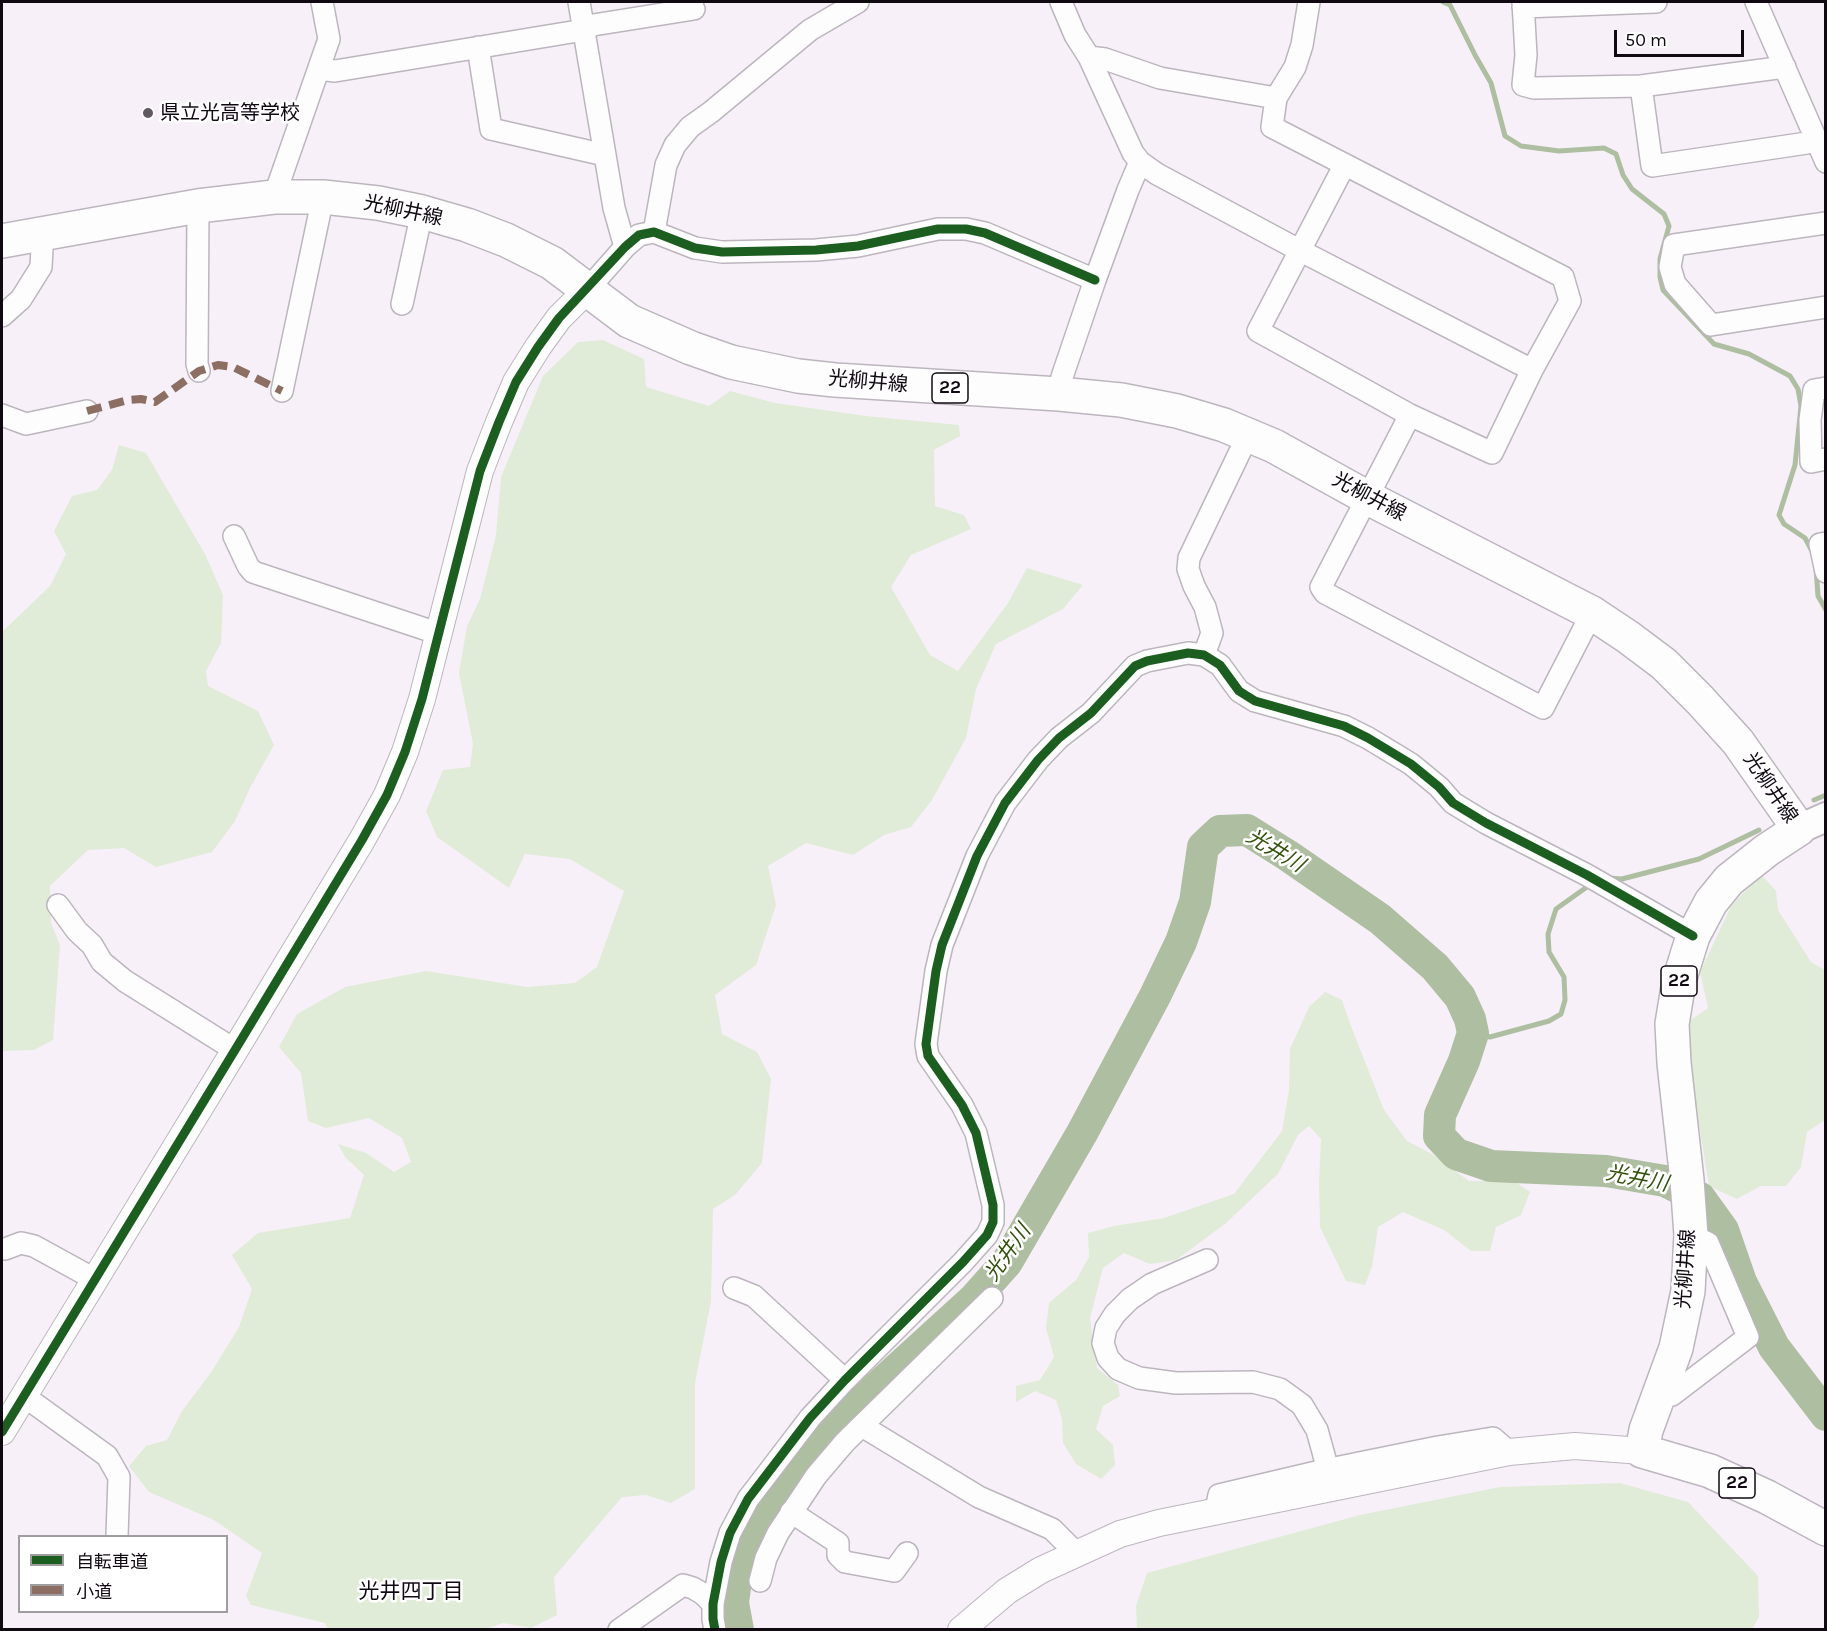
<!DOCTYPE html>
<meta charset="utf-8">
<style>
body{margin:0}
#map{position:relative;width:1827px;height:1631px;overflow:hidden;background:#f7f0f9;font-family:Karla,"Noto Sans JP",sans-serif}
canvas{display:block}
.frame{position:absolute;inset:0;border:3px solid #100912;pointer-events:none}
.legend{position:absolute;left:18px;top:1535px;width:210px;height:78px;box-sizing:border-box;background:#fff;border:2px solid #9f9da0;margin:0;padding:8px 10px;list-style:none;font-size:18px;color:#100912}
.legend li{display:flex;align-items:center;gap:12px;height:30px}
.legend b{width:30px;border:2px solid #9f9da0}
.scale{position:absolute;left:1614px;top:30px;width:130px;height:27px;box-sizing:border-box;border:3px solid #100912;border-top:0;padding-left:8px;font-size:18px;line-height:21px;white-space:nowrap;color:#100912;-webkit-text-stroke:4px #fff;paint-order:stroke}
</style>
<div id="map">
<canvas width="1827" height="1631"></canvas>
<div class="frame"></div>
<ul class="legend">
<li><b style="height:8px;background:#1b5e20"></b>自転車道</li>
<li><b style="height:8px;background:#8d6e63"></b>小道</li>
</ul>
<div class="scale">50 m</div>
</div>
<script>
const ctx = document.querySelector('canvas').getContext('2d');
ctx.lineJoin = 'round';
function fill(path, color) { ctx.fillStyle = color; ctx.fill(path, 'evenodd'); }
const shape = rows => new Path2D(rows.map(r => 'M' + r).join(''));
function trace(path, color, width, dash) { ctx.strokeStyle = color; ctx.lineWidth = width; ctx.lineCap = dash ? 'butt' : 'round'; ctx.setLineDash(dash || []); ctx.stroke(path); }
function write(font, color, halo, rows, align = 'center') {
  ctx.font = font + ' Karla,"Noto Sans JP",sans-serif'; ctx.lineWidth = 5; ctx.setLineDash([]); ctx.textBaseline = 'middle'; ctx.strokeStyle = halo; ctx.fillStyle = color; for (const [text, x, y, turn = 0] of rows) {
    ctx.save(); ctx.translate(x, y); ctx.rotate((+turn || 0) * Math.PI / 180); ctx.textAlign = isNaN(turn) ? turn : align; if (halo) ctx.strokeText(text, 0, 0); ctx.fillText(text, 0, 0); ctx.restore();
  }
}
const green = shape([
 [603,340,644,359,646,387,709,406,730,391,775,403,866,416,959,425,960,436,934,450,935,506,964,515,971,529,911,555,891,587,930,655,958,671,1008,603,1027,568,1083,585,1063,609,996,644,976,689,966,738,932,800,911,827,884,835,853,855,806,843,768,866,776,905,756,965,715,995,722,1034,757,1052,771,1079,762,1163,735,1195,713,1209,711,1301,695,1383,695,1489,671,1503,646,1495,622,1497,554,1577,557,1615,531,1628,503,1623,483,1630,328,1629,325,1623,251,1605,246,1596,262,1553,214,1520,149,1492,129,1466,146,1446,167,1440,182,1411,212,1371,239,1327,252,1289,232,1255,258,1233,350,1218,364,1175,345,1157,338,1144,366,1153,394,1172,411,1162,402,1138,369,1118,326,1128,308,1121,301,1073,279,1047,297,1014,345,987,426,971,527,987,575,983,597,967,624,891,570,859,525,854,509,888,437,837,426,811,443,770,470,767,473,744,459,673,467,626,480,599,496,535,501,477,543,376,578,342],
 [119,445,146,453,205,554,223,595,221,643,206,671,208,686,258,711,274,745,250,788,235,821,212,852,156,867,124,848,88,850,50,886,51,923,60,945,53,1040,34,1050,2,1051,2,632,50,586,66,554,54,531,72,496,97,490,112,470],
 [1761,874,1776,891,1778,910,1811,962,1825,970,1825,1120,1807,1132,1801,1167,1786,1186,1761,1186,1737,1199,1709,1186,1688,1056,1689,1021,1708,1008,1700,972,1731,906],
 [1325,992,1342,1000,1351,1026,1384,1110,1407,1141,1432,1154,1469,1181,1514,1181,1530,1192,1521,1215,1496,1227,1490,1251,1471,1251,1444,1230,1403,1212,1378,1227,1372,1267,1365,1285,1346,1281,1320,1227,1319,1181,1321,1139,1309,1126,1298,1135,1278,1174,1225,1224,1176,1260,1150,1264,1124,1253,1103,1268,1090,1318,1097,1368,1118,1385,1120,1396,1103,1406,1096,1429,1113,1445,1115,1465,1101,1479,1076,1464,1063,1443,1062,1419,1056,1400,1035,1391,1016,1402,1016,1386,1040,1380,1054,1357,1046,1328,1049,1303,1076,1280,1089,1257,1088,1233,1114,1226,1164,1218,1234,1194,1282,1131,1289,1090,1290,1049,1309,1007],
 [1620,1483,1688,1502,1758,1576,1759,1617,1752,1629,1137,1629,1136,1606,1147,1573,1360,1515,1500,1487]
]);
const stream = shape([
 [1443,2,1450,5,1475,55,1491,83,1505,136,1521,146,1559,151,1604,148,1616,154,1623,175,1632,189,1664,214,1669,226,1660,259,1660,277,1663,290,1714,344,1749,354,1790,376,1798,389,1801,406,1795,465,1779,515,1784,524,1805,538,1813,553],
 [1816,568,1818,596,1826,610],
 [1814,800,1826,795],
 [1608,878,1622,879,1699,859,1759,830],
 [1473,1033,1490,1037,1549,1021,1561,1014,1565,1000,1564,977,1549,952,1548,934,1556,909,1591,884]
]);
const river = shape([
 [738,1630,733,1603,738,1564,748,1535,774,1499,829,1431,975,1298,1007,1262,1082,1133,1155,996,1181,942,1195,902,1203,847,1220,831,1247,830,1287,855,1380,919,1435,967,1460,997,1470,1019,1473,1033,1464,1061,1440,1115,1439,1136,1456,1154,1491,1166,1606,1171,1665,1181,1700,1198,1723,1230,1741,1282,1774,1347,1826,1415]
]);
const minor = shape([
 [579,2,614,208,625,247],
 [1061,2,1075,35,1089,57,1133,153,1140,162,1157,174,1299,250,1532,370],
 [1309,2,1302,45,1295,67,1276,98,1272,127,1563,277,1570,301,1532,370,1492,453,1410,415,1258,331,1344,166],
 [1523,2,1526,55,1523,85,1534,88,1641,86,1785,67],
 [1756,2,1826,162],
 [1523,7,1656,2],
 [478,47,491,129,596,153,604,150],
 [1089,57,1105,59,1160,78,1276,98],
 [319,69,335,71,584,30,593,25,694,9],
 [1641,86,1652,166,1807,143,1815,140],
 [274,197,329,39,322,2],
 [198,206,197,364,199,371],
 [1826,223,1674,245,1670,267,1675,284,1711,325,1826,307],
 [654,232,666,165,675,145,690,127,711,112,810,30,858,2],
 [588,289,625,247,639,235,654,232,695,248,722,252,816,250,858,246,938,229,966,229,985,233,1095,280],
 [402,304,422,212],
 [2,316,21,299,41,267,42,248,39,234],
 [1826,388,1814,390,1810,420,1811,462,1826,459],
 [282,391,323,197],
 [1059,394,1062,377,1095,280,1128,190,1140,162],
 [2,415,26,424,87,411],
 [1410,415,1321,587,1325,593,1543,708,1592,613],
 [234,536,248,566,253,572,440,634],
 [1826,543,1820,544,1826,572],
 [1204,655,1212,633,1205,607,1194,586,1188,569,1189,558,1248,435],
 [58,905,77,931,92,945,102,962,125,981,235,1050],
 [5,1249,21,1243,34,1246,96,1280],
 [1207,1260,1152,1284,1130,1299,1115,1314,1106,1328,1103,1343,1108,1358,1118,1369,1139,1378,1176,1383,1253,1382,1280,1389,1302,1405,1317,1430,1325,1459,1325,1470],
 [734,1288,754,1296,845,1380],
 [24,1396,107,1456,119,1477,117,1536],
 [1659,1396,1672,1395,1748,1337,1708,1243,1691,1235],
 [862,1426,979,1497,1052,1529,1076,1553],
 [1216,1510,1219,1495,1325,1470,1438,1447,1493,1438,1509,1452],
 [791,1512,838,1543,838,1555,845,1562,894,1571,907,1553],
 [760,1581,766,1558,778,1533,816,1476,845,1442,992,1298],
 [619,1630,683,1585,693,1588,703,1594,713,1604],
 [715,1630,713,1619,713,1604,721,1562,730,1533,748,1499,810,1418,845,1380,963,1262,987,1235,993,1222,993,1205,976,1133,962,1105,928,1056,926,1044,936,971,942,945,977,856,1005,803,1038,760,1059,738,1091,713,1135,666,1147,661,1188,653,1204,655,1220,665,1239,691,1255,701,1344,726,1368,738,1411,764,1439,787,1453,803,1486,823,1587,875,1693,936]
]);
const tertiary = shape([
 [2,1432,235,1050,362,840,387,795,405,752,422,699,480,471,499,422,516,382,538,347,559,318,588,289],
 [961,1630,1007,1591,1041,1570,1120,1534,1159,1523,1509,1452,1575,1446,1642,1451]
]);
const secondary = shape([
 [1799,829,1826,817]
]);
const primary = shape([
 [2,241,198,206,274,197,323,197,378,203,422,212,467,225,506,240,552,263,629,321,691,348,731,362,798,376,835,380,1059,394,1121,400,1177,411,1224,425,1274,446,1368,498,1592,613,1628,637,1664,664,1700,700,1738,742,1799,829,1767,850,1729,880,1711,902,1693,936,1679,981,1672,1024,1674,1063,1687,1180,1691,1235,1688,1291,1676,1348,1646,1430,1642,1451,1710,1471,1767,1497,1826,1529]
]);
const quiet = shape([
 [87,411,128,400,141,399,155,402,199,371,218,365,233,367,282,391]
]);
const cycleway = shape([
 [2,1432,235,1050,362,840,387,795,405,752,422,699,480,471,499,422,516,382,538,347,559,318,625,247,639,235,654,232,695,248,722,252,816,250,858,246,938,229,966,229,985,233,1095,280],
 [715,1630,713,1619,713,1604,721,1562,730,1533,748,1499,810,1418,845,1380,963,1262,987,1235,993,1222,993,1205,976,1133,962,1105,928,1056,926,1044,936,971,942,945,977,856,1005,803,1038,760,1059,738,1091,713,1135,666,1147,661,1188,653,1204,655,1220,665,1239,691,1255,701,1344,726,1368,738,1411,764,1439,787,1453,803,1486,823,1587,875,1693,936]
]);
const markers = [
 [148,113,6,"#615a63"]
];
const shields = [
 [950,388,36],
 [1679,981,36],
 [1737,1483,36]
];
const shieldNames = [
 ["22",950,388],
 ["22",1679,981],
 ["22",1737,1483]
];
const poiNames = [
 ["県立光高等学校",160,113]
];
const streetNames = [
 ["光柳井線",403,211,12],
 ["光柳井線",868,382,5],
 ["光柳井線",1369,497,28],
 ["光柳井線",1770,788,56],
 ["光柳井線",1686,1269,-86]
];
const waterNames = [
 ["光井川",1275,851,31],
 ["光井川",1637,1179,11],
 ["光井川",1008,1253,-55]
];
const neighbourhoodNames = [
 ["光井四丁目",411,1592]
];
fill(green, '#e0ecd7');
trace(stream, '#aebea0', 5);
trace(river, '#aebea0', 32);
trace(minor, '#bcb5be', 24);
trace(tertiary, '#bcb5be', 28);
trace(secondary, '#bcb5be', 32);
trace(primary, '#bcb5be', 36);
trace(minor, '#fefdfe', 21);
trace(tertiary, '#fefdfe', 26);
trace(secondary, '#fefdfe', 28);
trace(primary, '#fefdfe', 33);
trace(quiet, '#8d6e63', 8, [15, 8]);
trace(cycleway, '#1b5e20', 9);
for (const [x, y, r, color] of markers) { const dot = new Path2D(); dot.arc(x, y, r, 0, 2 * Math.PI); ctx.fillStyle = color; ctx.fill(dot); trace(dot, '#fff', 2); }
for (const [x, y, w] of shields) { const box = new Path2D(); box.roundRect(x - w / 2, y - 15, w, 30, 4.5); ctx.fillStyle = '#fff'; ctx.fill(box); trace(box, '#100912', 1.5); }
write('bold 18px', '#100912', null, shieldNames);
write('20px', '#100912', '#fff', poiNames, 'left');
write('20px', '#100912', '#fff', streetNames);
write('italic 21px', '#32520c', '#fff', waterNames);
write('21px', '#100912', '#fff', neighbourhoodNames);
</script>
